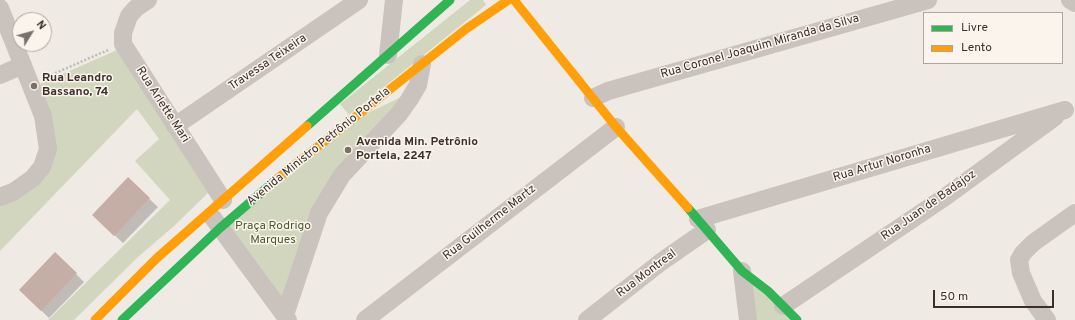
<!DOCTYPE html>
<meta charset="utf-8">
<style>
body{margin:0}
#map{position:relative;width:1075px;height:320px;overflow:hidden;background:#f0eae4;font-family:Overpass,sans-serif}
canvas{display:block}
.legend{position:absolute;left:923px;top:12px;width:140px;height:52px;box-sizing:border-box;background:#fbf4ed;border:1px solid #aea59f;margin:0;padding:5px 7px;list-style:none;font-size:12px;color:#3b2f2a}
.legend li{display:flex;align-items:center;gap:8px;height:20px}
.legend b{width:20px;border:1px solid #aea59f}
.north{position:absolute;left:12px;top:12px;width:40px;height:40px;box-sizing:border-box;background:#fbf4ed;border:1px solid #aea59f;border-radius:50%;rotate:53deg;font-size:11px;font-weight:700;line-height:16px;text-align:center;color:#3b2f2a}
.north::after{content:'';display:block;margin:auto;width:14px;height:18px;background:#7a706b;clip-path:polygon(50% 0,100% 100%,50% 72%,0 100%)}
.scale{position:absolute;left:933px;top:290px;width:121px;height:18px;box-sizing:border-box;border:2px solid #3b2f2a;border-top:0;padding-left:5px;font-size:12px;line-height:14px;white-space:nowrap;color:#3b2f2a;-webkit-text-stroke:3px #fbf4ed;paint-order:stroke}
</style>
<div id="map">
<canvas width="1075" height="320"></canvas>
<ul class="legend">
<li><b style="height:5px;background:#30b455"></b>Livre</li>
<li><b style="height:5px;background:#ff9f0a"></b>Lento</li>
</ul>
<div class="north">N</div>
<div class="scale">50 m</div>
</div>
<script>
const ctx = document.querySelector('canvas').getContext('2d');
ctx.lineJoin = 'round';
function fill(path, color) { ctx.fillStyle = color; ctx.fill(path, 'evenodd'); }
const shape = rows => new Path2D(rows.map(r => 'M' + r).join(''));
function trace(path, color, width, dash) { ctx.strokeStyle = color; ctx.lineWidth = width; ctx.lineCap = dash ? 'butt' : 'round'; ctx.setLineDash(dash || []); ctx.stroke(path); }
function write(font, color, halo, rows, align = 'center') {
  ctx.font = font + ' Overpass,sans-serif'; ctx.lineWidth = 3; ctx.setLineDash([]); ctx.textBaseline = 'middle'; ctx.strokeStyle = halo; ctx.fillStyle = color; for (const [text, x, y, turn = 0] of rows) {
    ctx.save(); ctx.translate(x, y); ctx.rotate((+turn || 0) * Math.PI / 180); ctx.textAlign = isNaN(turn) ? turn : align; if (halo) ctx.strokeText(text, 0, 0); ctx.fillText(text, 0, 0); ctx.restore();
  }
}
const green = shape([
 [470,0,483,0,486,5,349,115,340,104],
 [117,50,208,193,174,226,138,257,74,320,48,320,170,200,135,161,159,139,137,109,0,251,0,204,39,182,40,84],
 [418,89,341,175,287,308,223,231,351,121],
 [742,271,797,320,748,320]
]);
const shadow = shape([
 [128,179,158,207,123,243,93,215],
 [55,253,84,282,49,318,20,290]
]);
const building = shape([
 [128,177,150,198,114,236,92,215],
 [55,252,77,273,41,311,19,290]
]);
const path = shape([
 [44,78,108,50]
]);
const street = shape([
 [148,0,136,8,129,16,123,33,123,44,223,200],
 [1070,0,1075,3],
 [0,8,43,116,48,149,42,167,33,178,13,192,0,197],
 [388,55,394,0],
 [0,75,23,65],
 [593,98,608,91,928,0],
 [175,126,359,0],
 [213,218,288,320],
 [698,219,1065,110],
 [742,271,748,320],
 [783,306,945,197,1055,117],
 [285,315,319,213,342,175,399,114,409,100,418,85,422,64],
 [365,320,616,127],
 [587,320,661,262,707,230],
 [1047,320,1033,301,1021,273,1019,260,1023,253,1033,243,1075,213]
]);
const fast = shape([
 [307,126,450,0],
 [688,208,742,271,768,291,797,320],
 [122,320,220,228,277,179]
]);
const slow = shape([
 [514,0,616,127,688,208],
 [277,179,466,29,507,1],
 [95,320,157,258,307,126]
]);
const markers = [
 [34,86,4,"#7a706b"],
 [348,150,4,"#7a706b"]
];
const streetNames = [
 ["Rua Coronel Joaquim Miranda da Silva",760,47,-16],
 ["Travessa Teixeira",268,63,-34],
 ["Rua Arlette Mari",162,105,57],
 ["Avenida Ministro Petrônio Portela",319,147,-39],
 ["Rua Artur Noronha",882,164,-17],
 ["Rua Juan de Badajoz",929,206,-35],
 ["Rua Guilherme Martz",490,223,-38],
 ["Rua Montreal",647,274,-37]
];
const poiNames = [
 ["Rua Leandro",42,79],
 ["Bassano, 74",42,93],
 ["Avenida Min. Petrônio",356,143],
 ["Portela, 2247",356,157]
];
const parkNames = [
 ["Praça Rodrigo",273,227],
 ["Marques",273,241]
];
fill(green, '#d2d6be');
fill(shadow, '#0003');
fill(building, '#c5aea5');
trace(path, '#c2bab5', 2.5, [2, 2]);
trace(street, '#c9c2bd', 18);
trace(fast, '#30b455', 9);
trace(slow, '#ff9f0a', 9);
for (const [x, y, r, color] of markers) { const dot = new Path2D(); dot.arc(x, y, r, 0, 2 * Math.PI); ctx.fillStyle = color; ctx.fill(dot); trace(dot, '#fbf4ed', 1.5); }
write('12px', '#3b2f2a', '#fbf4ed', streetNames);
write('bold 12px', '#3b2f2a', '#fbf4ed', poiNames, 'left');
write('12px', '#4b5b2c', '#fbf4ed', parkNames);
</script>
